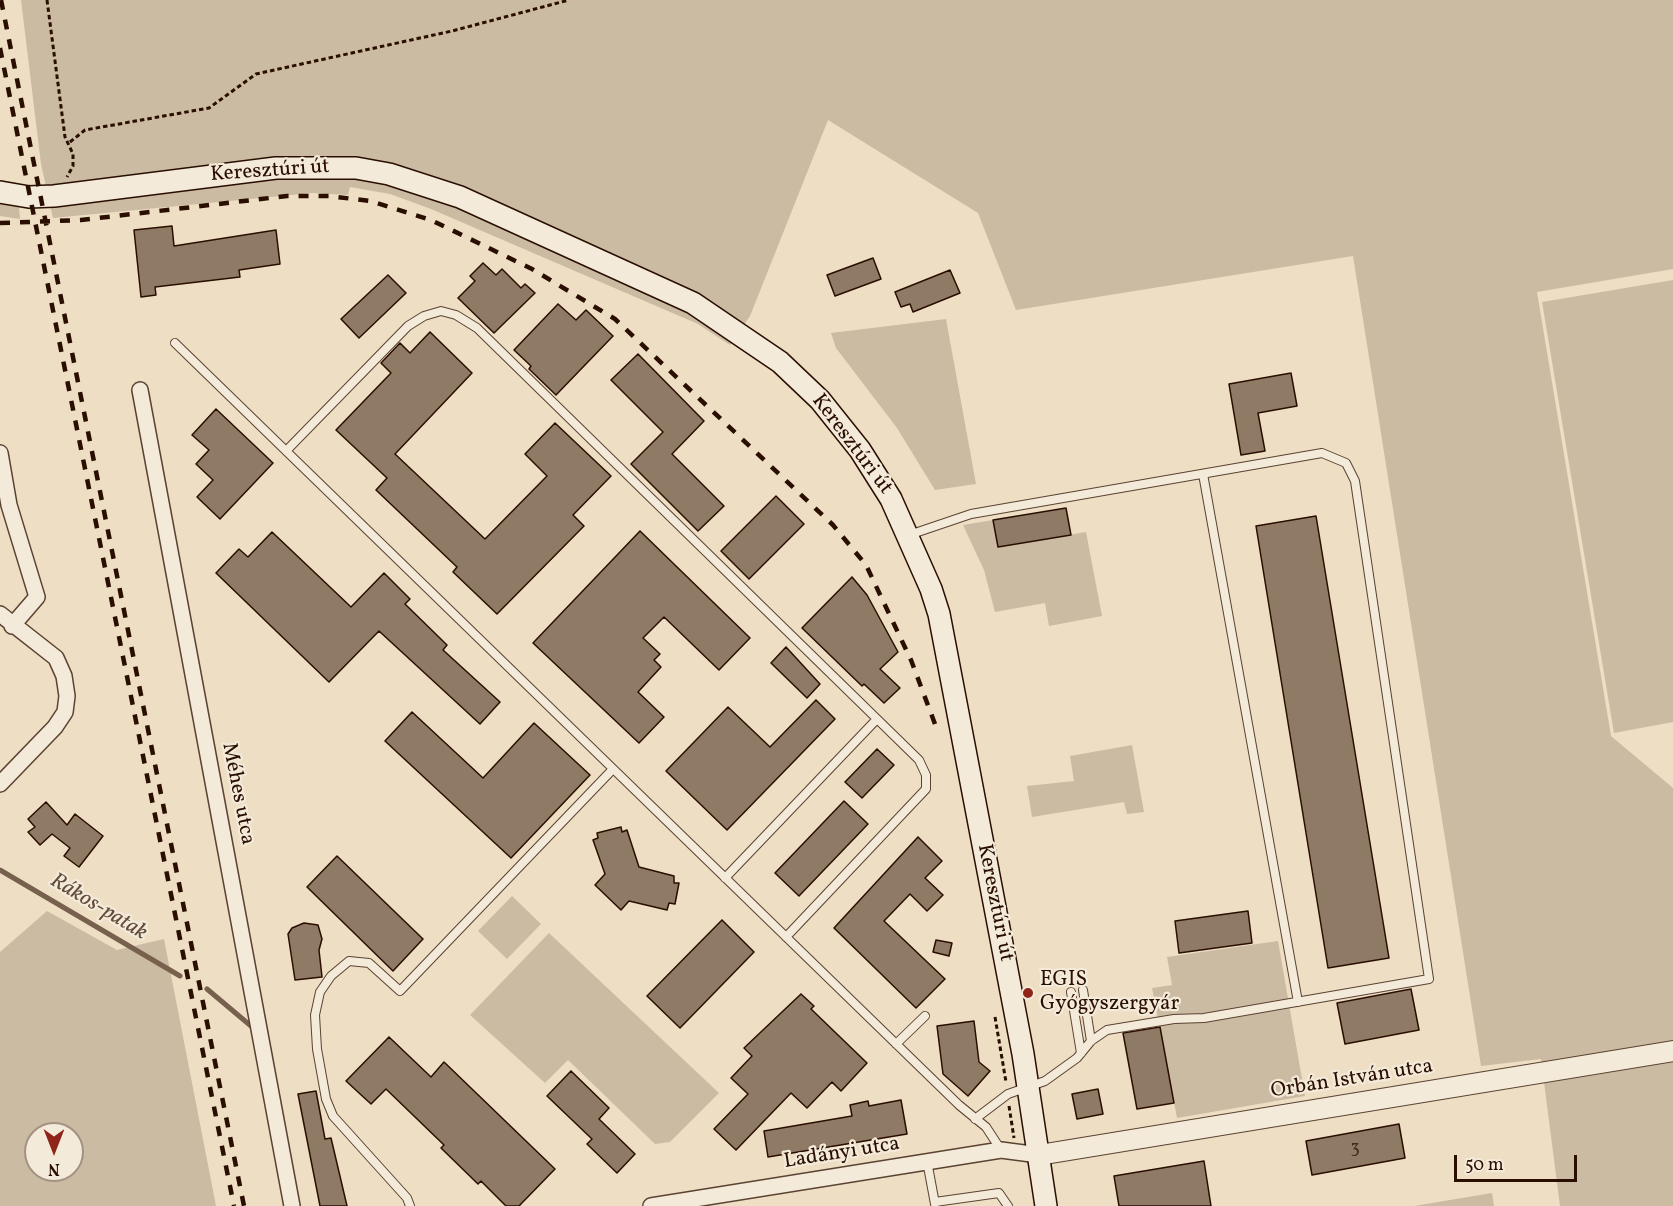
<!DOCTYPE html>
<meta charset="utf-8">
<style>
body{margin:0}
#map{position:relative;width:1673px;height:1206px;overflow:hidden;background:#eddec4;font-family:Vollkorn,serif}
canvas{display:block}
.north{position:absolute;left:24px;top:1122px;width:60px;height:60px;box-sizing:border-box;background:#f3ead9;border:2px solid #a39282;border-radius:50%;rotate:180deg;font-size:16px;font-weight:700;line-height:24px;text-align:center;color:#2a0e00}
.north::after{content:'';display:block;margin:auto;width:21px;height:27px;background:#8f2418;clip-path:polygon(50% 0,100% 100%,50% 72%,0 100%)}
.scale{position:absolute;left:1454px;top:1155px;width:123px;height:27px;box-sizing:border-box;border:3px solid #2a0e00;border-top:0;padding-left:8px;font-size:18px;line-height:21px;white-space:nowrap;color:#2a0e00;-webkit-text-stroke:4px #f3ead9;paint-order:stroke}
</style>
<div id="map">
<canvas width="1673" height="1206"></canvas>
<div class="north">N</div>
<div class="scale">50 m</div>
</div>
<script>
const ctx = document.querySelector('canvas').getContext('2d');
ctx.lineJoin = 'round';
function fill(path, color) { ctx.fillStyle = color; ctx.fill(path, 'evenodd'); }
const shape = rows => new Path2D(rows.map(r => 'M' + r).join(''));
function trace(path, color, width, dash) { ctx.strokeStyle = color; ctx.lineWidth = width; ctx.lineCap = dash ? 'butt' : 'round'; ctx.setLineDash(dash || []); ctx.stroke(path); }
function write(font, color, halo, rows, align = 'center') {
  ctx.font = font + ' Vollkorn,serif'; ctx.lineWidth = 4.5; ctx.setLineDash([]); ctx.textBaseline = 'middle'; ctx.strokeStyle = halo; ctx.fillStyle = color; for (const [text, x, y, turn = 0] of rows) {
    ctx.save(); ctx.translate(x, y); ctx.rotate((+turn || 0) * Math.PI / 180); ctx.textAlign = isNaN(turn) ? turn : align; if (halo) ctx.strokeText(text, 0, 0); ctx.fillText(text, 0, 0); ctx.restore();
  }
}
const green = shape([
 [21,0,1673,0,1673,269,1537,292,1611,736,1673,788,1673,1206,1560,1206,1541,1059,1481,1066,1353,256,1016,310,978,213,828,120,750,316,730,345,698,324,431,209,390,194,350,187,348,195,312,193,53,218,41,164],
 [0,180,17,183,20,219,0,216],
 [1673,280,1673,722,1614,733,1542,302],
 [946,319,976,484,935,490,897,428,836,348,831,333],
 [993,520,998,547,1086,532,1102,616,1049,626,1045,603,995,612,984,570,963,525],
 [1132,745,1144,812,1127,814,1124,802,1032,817,1027,786,1074,781,1070,756],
 [512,896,541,924,507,959,478,931],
 [47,911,117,950,164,939,216,1206,0,1206,0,952],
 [36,1134,72,1134,72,1170,36,1170],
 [549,933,719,1093,670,1142,655,1144,568,1060,545,1083,470,1015],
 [1278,941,1305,1096,1177,1118,1152,988,1172,985,1167,957],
 [1492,1193,1494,1206,1414,1206]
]);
const stream = shape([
 [0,870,180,976],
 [207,989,251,1026]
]);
const building = shape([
 [172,226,174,246,276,230,280,264,239,270,240,277,155,287,156,295,141,297,134,230,172,226],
 [873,258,881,279,835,296,827,275,873,258],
 [483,263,496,275,502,269,521,288,525,284,535,293,494,333,458,298,475,281,470,276,483,263],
 [950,270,960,293,913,312,910,304,901,307,895,292,950,270],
 [388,275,406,293,359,338,341,319,388,275],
 [558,304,576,320,586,310,613,336,556,395,529,369,531,366,514,350,558,304],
 [430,332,472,373,395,454,485,539,547,476,525,454,555,423,611,476,573,515,584,526,497,614,453,572,457,567,376,490,387,478,336,430,391,373,381,363,400,343,410,353,430,332],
 [638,354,704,421,672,454,724,506,698,531,631,464,663,432,611,380,638,354],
 [1291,373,1297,406,1258,413,1265,451,1241,455,1229,384,1291,373],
 [216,409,273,463,220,519,197,497,213,480,196,464,209,450,192,435,216,409],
 [776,496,804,524,749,579,721,551,776,496],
 [1066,508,1071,535,998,547,993,520,1066,508],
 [1316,516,1389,958,1328,968,1256,526,1316,516],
 [640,531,750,638,719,670,664,617,643,638,660,654,654,660,661,667,638,692,664,717,639,743,533,643,640,531],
 [272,532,351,607,384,573,410,599,405,604,447,645,443,650,500,702,480,724,379,631,329,682,216,573,239,549,248,557,272,532],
 [852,577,867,595,898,652,880,669,900,688,884,703,864,684,862,686,802,628,852,577],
 [786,647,820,684,807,698,771,663,786,647],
 [816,700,835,719,727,830,666,771,728,707,770,747,816,700],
 [412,712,483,778,534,723,590,775,511,858,385,741,412,712],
 [877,749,894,765,862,798,845,782,877,749],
 [844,801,868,824,799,896,775,873,844,801],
 [46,802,67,825,75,814,103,836,79,867,64,856,70,848,52,834,40,845,28,832,35,827,28,819,46,802],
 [621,827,622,832,627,830,639,867,674,876,674,883,679,883,675,904,669,903,667,910,629,901,621,910,595,885,605,874,593,840,598,838,597,833,621,827],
 [918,837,942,861,925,878,943,895,927,911,910,894,884,921,945,979,916,1008,834,928,918,837],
 [337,856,423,939,393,971,307,887,337,856],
 [1248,911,1252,943,1179,953,1175,921,1248,911],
 [722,920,754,952,680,1028,647,996,722,920],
 [304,923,318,925,322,939,319,950,322,977,295,980,288,934,292,928,304,923],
 [936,940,952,943,949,956,933,952,936,940],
 [1411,989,1419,1030,1345,1044,1337,1003,1411,989],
 [801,994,814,1006,811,1009,867,1063,841,1091,832,1082,807,1108,791,1093,736,1150,714,1129,748,1094,731,1078,752,1056,744,1048,801,994],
 [974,1021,979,1062,990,1071,968,1096,943,1074,937,1026,974,1021],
 [1160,1027,1174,1103,1137,1109,1123,1033,1160,1027],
 [389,1037,431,1077,444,1062,555,1169,519,1206,506,1206,481,1181,478,1184,441,1148,444,1145,386,1089,371,1104,346,1081,389,1037],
 [571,1071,609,1108,599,1119,635,1154,617,1173,587,1144,592,1139,547,1096,571,1071],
 [1098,1089,1103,1114,1077,1119,1072,1094,1098,1089],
 [316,1091,325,1139,331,1138,347,1206,320,1206,298,1094,316,1091],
 [901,1100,907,1134,768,1157,764,1131,852,1116,850,1105,868,1101,869,1106,901,1100],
 [1399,1124,1405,1158,1312,1175,1306,1141,1399,1124],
 [1204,1161,1211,1206,1119,1206,1114,1176,1204,1161]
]);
const path = shape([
 [47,0,65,137,73,154,73,166,67,177],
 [70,142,85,130,209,108,256,74,452,31,569,0],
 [995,1017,1006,1082],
 [1009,1106,1014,1138]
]);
const service = shape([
 [175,343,959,1105,986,1127,1001,1150],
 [286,451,408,326,424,316,441,311,456,315,477,328,919,760,926,775,926,789,786,937],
 [1203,474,1298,1002],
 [909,535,971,514,1322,453,1346,463,1355,481,1429,979,1204,1018,1174,1019,1107,1030,1091,1041,1077,1058,1045,1081,1008,1094,975,1119],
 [725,878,877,719],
 [1083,990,1091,1041],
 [1071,992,1081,1053],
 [896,1044,925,1016],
 [927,1161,935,1204],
 [935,1202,999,1193,1008,1206],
 [410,1206,407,1198,333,1116,326,1099,317,1049,315,1015,320,992,331,976,349,961,369,963,400,991,613,769]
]);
const minor = shape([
 [140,390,292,1206],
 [0,453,9,505,37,597,12,626],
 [0,614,56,658,64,676,67,696,65,712,55,727,0,784],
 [651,1206,1001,1150,1039,1155]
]);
const tertiary = shape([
 [1039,1155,1673,1051]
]);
const secondary = shape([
 [0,192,29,197,54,196,276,168,356,168,389,174,460,197,693,303,780,362,820,400,860,450,891,499,931,589,939,614,1023,1054,1046,1206]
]);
const rail = shape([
 [1,0,244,1206],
 [0,48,234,1206],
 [0,223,81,220,287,196,329,196,370,201,431,220,532,269,615,319,833,525,866,565,911,660,938,732]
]);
const markers = [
 [1028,993,6,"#8f2418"]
];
const numberNames = [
 ["3",1355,1150]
];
const streetNames = [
 ["Keresztúri út",270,172,-4],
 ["Keresztúri út",851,445,53],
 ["Méhes utca",237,794,79],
 ["Keresztúri út",994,903,79],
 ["Orbán István utca",1352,1080,-9],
 ["Ladányi utca",842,1154,-9]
];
const poiNames = [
 ["EGIS",1040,981],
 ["Gyógyszergyár",1040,1005]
];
const waterNames = [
 ["Rákos-patak",98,908,31]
];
fill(green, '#ccbba3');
trace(stream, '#77604d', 5);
fill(building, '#8f7a66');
trace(building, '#2a0e00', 1.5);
trace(service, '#5b4231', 10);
trace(minor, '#5b4231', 18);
trace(tertiary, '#5b4231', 22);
trace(secondary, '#2a0e00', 24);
trace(path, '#2a0e00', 3, [4.5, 3]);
trace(service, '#f3ead9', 8);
trace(minor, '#f3ead9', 15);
trace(tertiary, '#f3ead9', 20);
trace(secondary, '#f3ead9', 21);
trace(rail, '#2a0e00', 4.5, [10, 10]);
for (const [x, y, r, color] of markers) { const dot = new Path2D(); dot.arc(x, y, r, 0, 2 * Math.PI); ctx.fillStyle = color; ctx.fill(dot); trace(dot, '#f3ead9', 2); }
write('18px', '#43291a', null, numberNames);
write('21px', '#2a0e00', '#f3ead9', streetNames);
write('21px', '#2a0e00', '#f3ead9', poiNames, 'left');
write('italic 22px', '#644c3a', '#f3ead9', waterNames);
</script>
